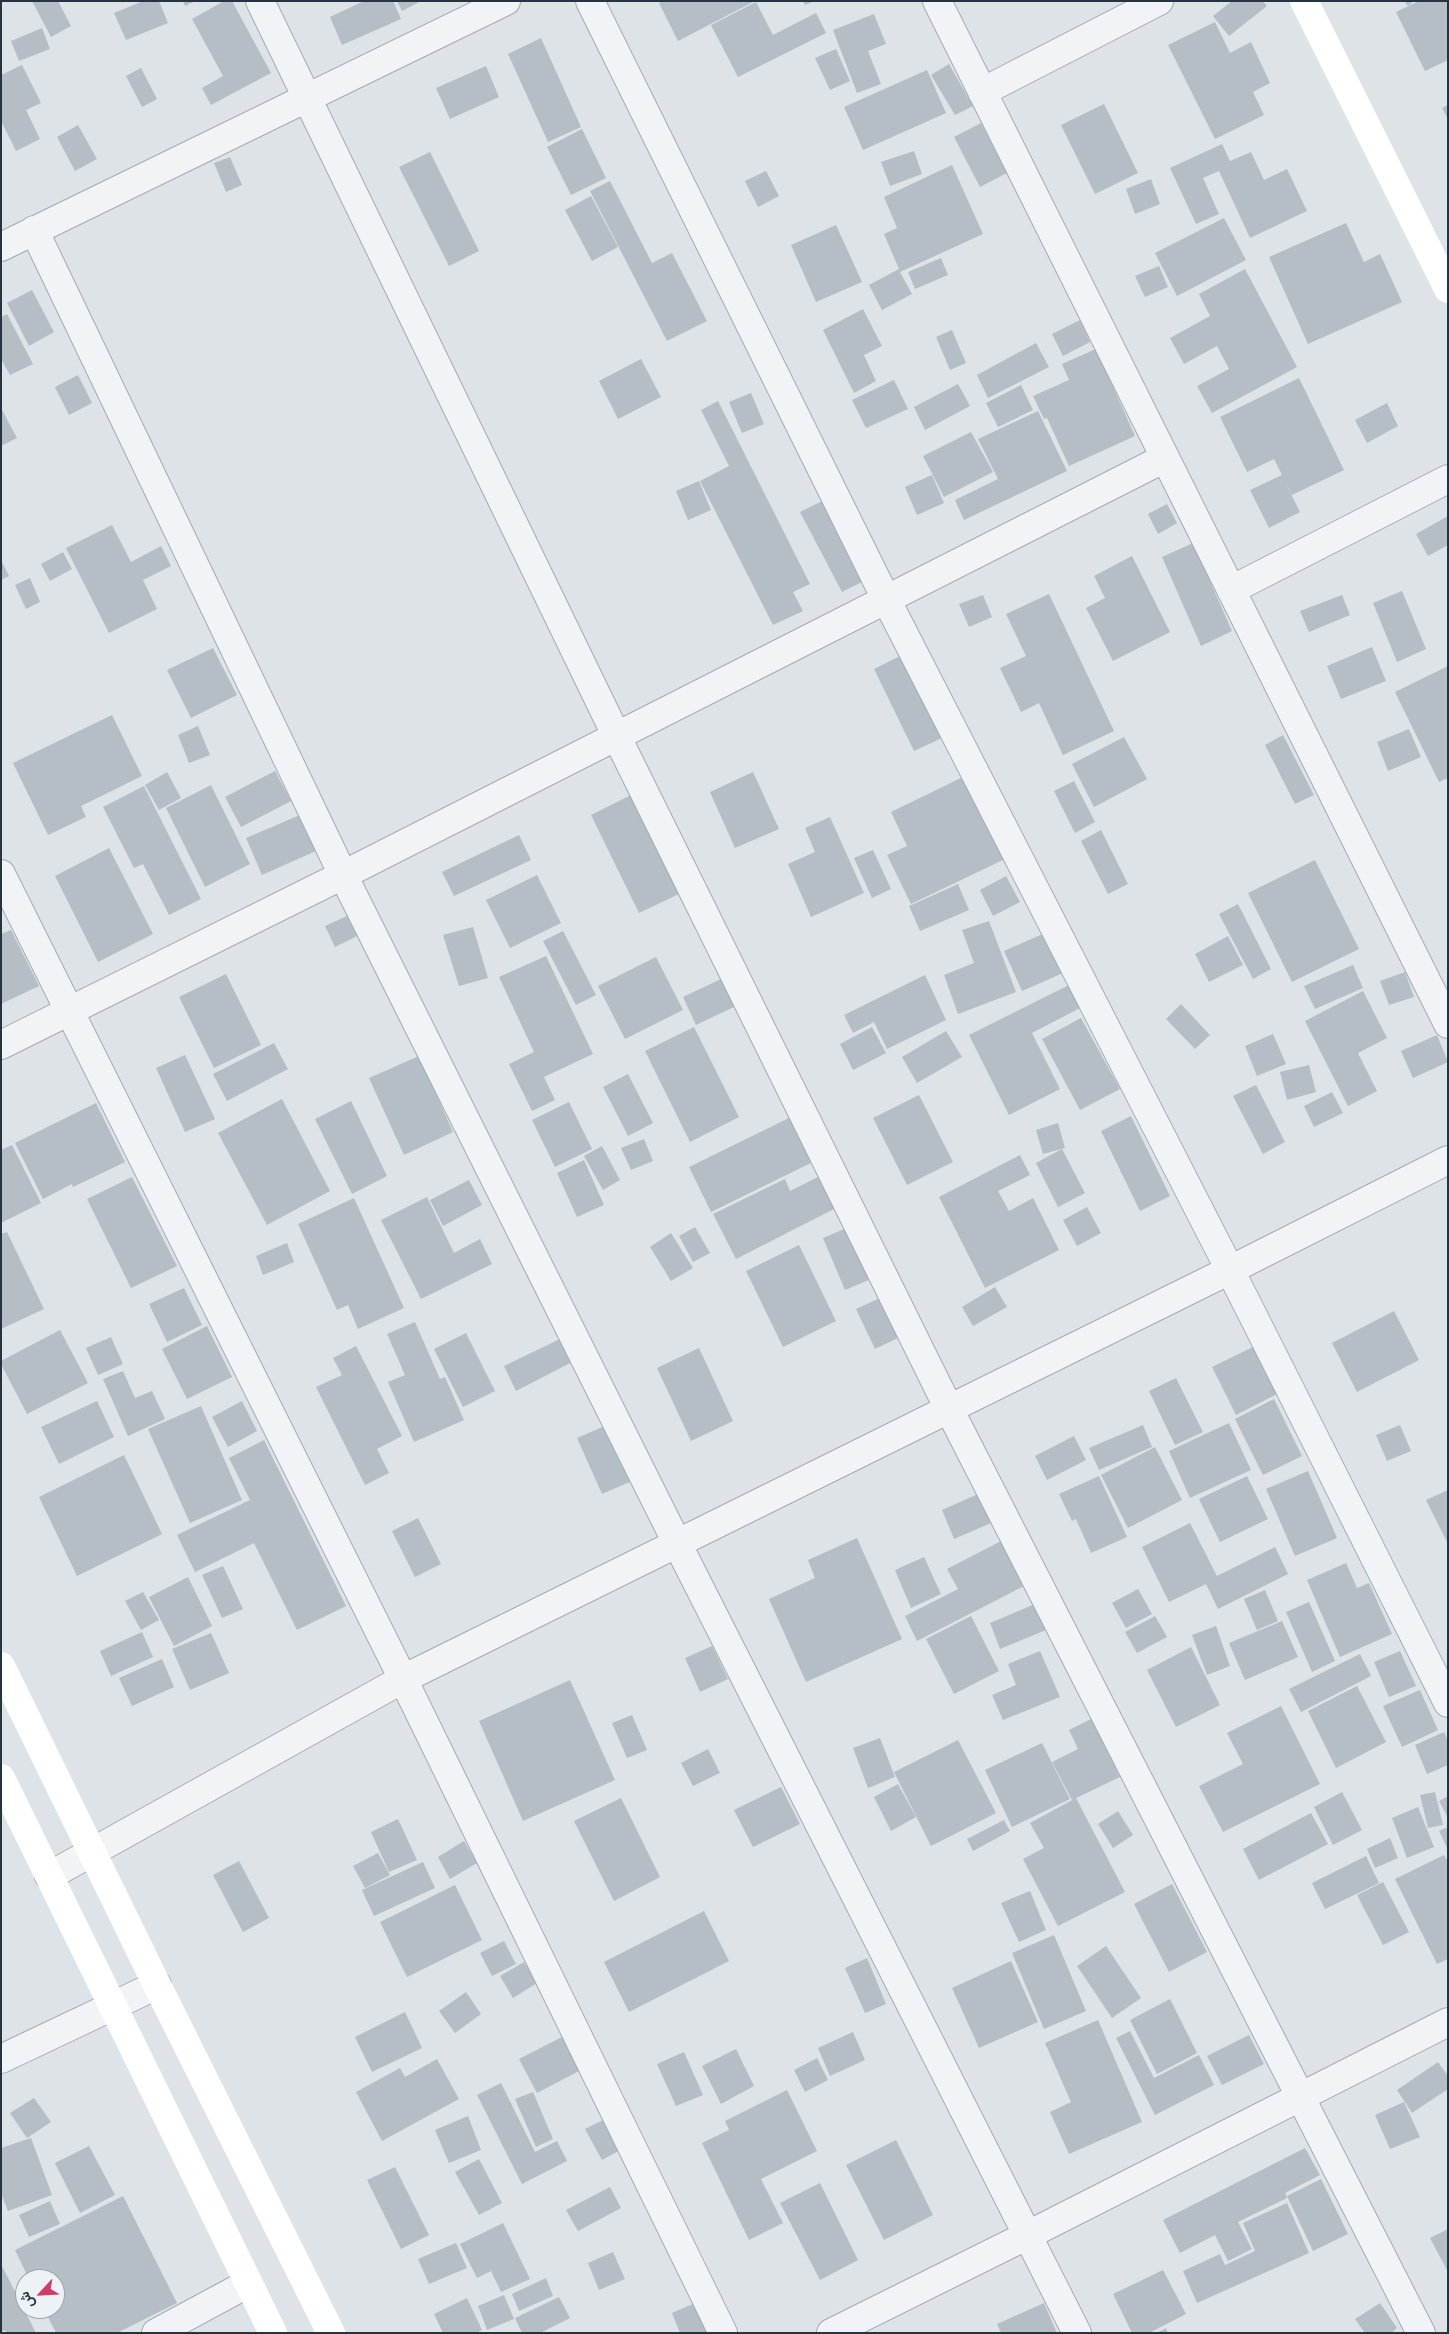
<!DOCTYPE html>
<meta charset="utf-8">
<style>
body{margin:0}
#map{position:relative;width:1449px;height:2334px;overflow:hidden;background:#dee3e8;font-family:"Alegreya Sans",Vazirmatn,sans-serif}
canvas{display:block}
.frame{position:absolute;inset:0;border:2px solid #263340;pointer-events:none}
.north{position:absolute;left:15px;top:2269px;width:50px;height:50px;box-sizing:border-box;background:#edf2f6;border:1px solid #9da6ad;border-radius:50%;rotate:245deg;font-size:14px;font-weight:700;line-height:20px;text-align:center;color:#263340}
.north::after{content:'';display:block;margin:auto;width:18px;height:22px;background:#d43c65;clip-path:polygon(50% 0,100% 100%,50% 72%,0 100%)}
</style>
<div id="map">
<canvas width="1449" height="2334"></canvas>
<div class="frame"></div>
<div class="north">ش</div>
</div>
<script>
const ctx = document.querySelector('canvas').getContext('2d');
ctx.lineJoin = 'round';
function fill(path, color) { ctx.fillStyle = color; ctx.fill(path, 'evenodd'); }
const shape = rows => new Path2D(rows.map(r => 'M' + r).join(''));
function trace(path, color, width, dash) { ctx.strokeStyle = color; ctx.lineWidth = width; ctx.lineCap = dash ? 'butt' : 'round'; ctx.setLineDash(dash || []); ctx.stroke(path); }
const building = shape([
 [32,1,58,1,71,26,51,37],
 [143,1,159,1,168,23,126,40,114,13],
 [183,1,195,1,185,6],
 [224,1,232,1,271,73,211,105,202,88,223,76,192,19],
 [364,1,393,1,401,19,342,45,330,17],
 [397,1,421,1,402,11],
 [662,1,755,1,678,41,659,3],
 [803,1,815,1,805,5],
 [1232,1,1263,1,1267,6,1229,36,1213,16],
 [1404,1,1414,1,1408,6],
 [1419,1,1446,1,1448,5,1448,60,1425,71,1396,12],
 [756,2,773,35,816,13,826,33,738,77,711,25],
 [874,14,886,44,868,51,881,84,857,93,833,30],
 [1215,22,1230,53,1251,42,1270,83,1253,92,1264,115,1215,139,1168,45],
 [42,28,50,49,19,61,11,41],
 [541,38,581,127,548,142,508,54],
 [836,49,850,81,830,90,815,58],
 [949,64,973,106,955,115,931,75],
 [22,65,41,103,26,110,40,139,16,151,1,121,1,75],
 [486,66,499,97,450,119,436,88],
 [141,68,157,99,142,107,126,76],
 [927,70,946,113,863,150,844,107],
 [1104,104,1138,173,1095,194,1061,125],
 [1448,105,1448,119,1442,108],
 [981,123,1007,173,980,187,954,137],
 [78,125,97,159,75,171,57,137],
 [582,129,606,178,571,195,547,147],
 [1222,144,1230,161,1251,152,1264,180,1287,169,1307,211,1250,238,1219,171,1203,178,1219,214,1196,224,1170,168],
 [914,151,922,174,890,186,881,162],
 [430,152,479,251,449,266,399,167],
 [230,157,242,185,226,192,214,163],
 [952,165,983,234,900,272,912,294,882,310,869,285,899,269,884,234,897,228,884,197],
 [766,171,779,196,758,207,745,181],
 [1151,179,1160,204,1135,214,1126,189],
 [610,181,652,263,672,253,707,321,667,341,590,191],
 [591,196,618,247,592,261,565,210],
 [1224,218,1246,260,1177,296,1155,253],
 [1346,223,1364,262,1380,254,1402,302,1308,344,1269,257],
 [836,225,862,282,816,302,791,245],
 [941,258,948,275,915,289,908,272],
 [1159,266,1168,287,1145,297,1135,276],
 [1245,269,1297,367,1212,413,1197,386,1229,369,1217,346,1184,364,1170,338,1210,316,1199,294],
 [32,290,54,332,29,346,7,303],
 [863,309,882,346,864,355,876,381,854,393,823,330],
 [7,314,33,364,10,375,1,359,1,317],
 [1080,320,1090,342,1063,356,1052,334],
 [952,330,966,363,950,370,936,337],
 [1036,343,1049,367,988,398,977,375],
 [1096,349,1135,436,1069,466,1047,418,1044,419,1033,396,1069,380,1062,364],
 [641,359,661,397,618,419,599,381],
 [78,375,92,403,69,415,55,387],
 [1299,378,1344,470,1292,495,1284,480,1300,512,1269,528,1250,490,1282,475,1274,459,1247,472,1220,417],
 [894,380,908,409,866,428,852,400],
 [958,384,970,406,925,430,914,407],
 [1021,385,1033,410,998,427,986,403],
 [751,393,764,424,742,433,729,402],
 [718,401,810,584,793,592,803,611,773,625,700,481,729,466,701,410],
 [1387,403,1398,426,1367,443,1355,420],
 [1,408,17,438,1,446],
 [1038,411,1067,471,964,520,955,500,998,479,978,439],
 [971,432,993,472,944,497,923,456],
 [932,475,944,503,917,515,905,487],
 [699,481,711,510,688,520,676,491],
 [826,499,868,579,842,592,800,512],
 [1167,504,1177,523,1158,534,1148,514],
 [1448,516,1448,545,1428,556,1416,534],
 [112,525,131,562,161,546,171,566,143,580,157,609,109,633,66,548],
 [1193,543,1232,631,1201,646,1162,557],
 [63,552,72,569,50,581,41,564],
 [1132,556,1170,632,1113,661,1086,608,1105,598,1094,576],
 [1,560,9,576,1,580],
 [30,578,40,602,26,609,15,585],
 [1402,591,1426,649,1397,662,1373,603],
 [1049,594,1114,731,1063,755,1039,703,1021,712,1000,668,1026,656,1006,614],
 [983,595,992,617,969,627,959,604],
 [1342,595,1350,615,1309,632,1300,611],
 [1372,647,1386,681,1341,699,1327,666],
 [213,648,237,695,191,718,167,670],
 [902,655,942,738,914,751,874,669],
 [1448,666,1448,778,1439,782,1395,692],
 [112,715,142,776,81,806,86,817,48,835,13,763],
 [198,726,210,755,189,763,178,735],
 [1409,729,1421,757,1388,771,1377,742],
 [1283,735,1314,795,1295,804,1265,745],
 [1124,737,1147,779,1094,807,1072,764],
 [275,771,291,801,241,827,225,797],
 [167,772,181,798,159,810,145,785],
 [753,772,779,829,735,848,710,792],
 [965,776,1005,859,911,904,887,855,907,846,891,812],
 [1074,781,1095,822,1075,833,1054,791],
 [211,785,250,864,205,887,166,808],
 [144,786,201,899,169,915,143,864,134,868,103,807],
 [631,795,679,894,639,913,591,815],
 [300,815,316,851,262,875,246,838],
 [830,817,864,893,811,917,788,864,815,852,805,828],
 [1101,830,1128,884,1108,894,1081,841],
 [519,835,531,860,454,896,442,872],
 [109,848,153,934,98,962,55,876],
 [873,850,891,889,872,898,854,858],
 [1315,860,1359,949,1292,982,1248,893],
 [537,875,561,923,510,948,486,900],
 [1006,876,1020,902,993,916,980,890],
 [958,884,969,910,920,931,909,906],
 [1238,904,1271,969,1253,979,1219,914],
 [347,916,357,936,335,947,325,926],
 [989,921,1016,992,958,1014,944,975,974,963,962,930],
 [473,927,488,978,459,986,443,935],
 [11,930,39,986,1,1004,1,934],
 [563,931,596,995,576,1005,543,941],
 [1045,933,1063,973,1022,991,1004,951],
 [1228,936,1243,965,1209,982,1195,954],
 [546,956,593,1054,544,1077,555,1100,532,1111,509,1064,534,1052,499,977],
 [656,957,683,1010,625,1039,598,986],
 [1353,965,1363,988,1315,1009,1304,986],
 [1405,972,1414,997,1389,1005,1380,981],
 [226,974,261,1045,214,1068,179,997],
 [925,975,946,1020,887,1049,874,1022,853,1033,844,1015],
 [723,978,736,1006,696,1025,683,997],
 [1069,985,1080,1008,1032,1033,1060,1089,1009,1115,969,1035],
 [1363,991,1387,1038,1358,1053,1377,1091,1348,1106,1305,1021],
 [1181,1004,1210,1035,1195,1049,1166,1019],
 [1081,1018,1120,1089,1080,1110,1042,1039],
 [694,1027,739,1117,690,1142,645,1051],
 [872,1027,886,1053,853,1070,840,1044],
 [946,1031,962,1057,917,1083,902,1057],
 [1273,1034,1286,1064,1257,1076,1245,1046],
 [1437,1035,1448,1062,1413,1078,1401,1051],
 [274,1043,288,1069,227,1101,213,1074],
 [185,1055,215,1119,185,1132,156,1068],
 [419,1056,453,1132,404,1155,369,1078],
 [1309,1065,1316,1092,1287,1100,1280,1072],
 [628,1074,653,1123,628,1136,603,1087],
 [1256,1085,1285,1142,1263,1154,1233,1096],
 [1332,1092,1343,1113,1314,1127,1304,1106],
 [919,1095,953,1162,907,1185,873,1118],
 [282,1099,330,1191,267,1225,218,1133],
 [351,1101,387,1176,352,1194,315,1119],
 [569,1102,592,1149,555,1167,532,1120],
 [96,1103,125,1162,73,1187,72,1184,43,1199,15,1143],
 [795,1115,817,1160,711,1212,689,1167],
 [1131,1116,1170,1196,1140,1211,1101,1131],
 [1058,1123,1065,1148,1043,1154,1036,1130],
 [644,1139,653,1161,631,1170,621,1148],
 [12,1145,41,1203,1,1223,1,1150],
 [602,1146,620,1180,603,1190,584,1156],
 [1062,1149,1085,1193,1058,1207,1036,1163],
 [1020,1155,1030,1175,998,1191,1009,1211,1033,1198,1059,1250,985,1288,939,1197],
 [584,1160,604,1205,577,1217,557,1173],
 [132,1177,177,1266,131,1288,87,1199],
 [818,1177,834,1209,736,1259,713,1214,785,1179,790,1191],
 [469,1180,482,1205,443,1226,430,1200],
 [427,1197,454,1253,480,1239,492,1264,421,1299,381,1220],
 [354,1198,404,1308,358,1329,348,1305,337,1310,298,1224],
 [1087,1207,1101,1233,1077,1246,1063,1220],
 [695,1227,710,1253,693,1262,679,1236],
 [849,1227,871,1279,845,1290,823,1238],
 [7,1232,44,1309,1,1329,1,1234],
 [671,1233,693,1268,671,1281,650,1247],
 [287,1243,294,1262,263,1275,256,1256],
 [799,1245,836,1321,783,1347,746,1271],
 [995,1287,1007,1307,973,1326,962,1307],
 [184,1288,202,1325,167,1342,149,1304],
 [882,1297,900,1337,875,1349,856,1309],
 [1394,1311,1419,1360,1357,1392,1332,1343],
 [415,1322,440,1379,445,1377,464,1420,414,1442,388,1382,405,1375,387,1334],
 [207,1326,232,1377,187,1399,162,1349],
 [60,1330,88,1383,27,1414,1,1364,1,1361],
 [466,1333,495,1391,463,1407,434,1349],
 [111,1337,123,1364,98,1375,86,1348],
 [562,1338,574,1361,516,1391,504,1366],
 [356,1346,402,1436,377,1449,389,1473,365,1485,316,1387,342,1375,333,1358],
 [1253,1347,1277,1394,1236,1415,1212,1367],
 [699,1348,733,1421,691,1441,657,1368],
 [123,1371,135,1398,152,1391,165,1419,128,1436,103,1379],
 [1176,1378,1203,1432,1175,1445,1149,1391],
 [1274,1399,1302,1456,1263,1475,1235,1419],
 [97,1401,114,1437,59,1464,41,1427],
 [242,1401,257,1431,228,1447,212,1417],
 [201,1406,242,1500,190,1523,148,1429],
 [1229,1423,1251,1470,1190,1498,1169,1451],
 [607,1425,632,1481,602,1494,577,1438],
 [1143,1425,1152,1447,1099,1470,1089,1448],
 [1400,1425,1411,1451,1387,1461,1376,1435],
 [1074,1436,1086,1460,1047,1480,1035,1456],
 [264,1440,346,1606,297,1630,254,1543,195,1572,177,1535,250,1500,229,1458],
 [1155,1447,1182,1500,1128,1528,1101,1475],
 [124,1455,162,1534,77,1576,39,1497],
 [1308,1471,1337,1538,1295,1556,1266,1489],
 [1099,1476,1127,1537,1091,1553,1076,1519,1072,1521,1059,1494],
 [1247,1476,1268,1519,1220,1542,1199,1499],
 [1448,1490,1448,1544,1426,1500],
 [978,1494,991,1523,954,1539,942,1510],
 [418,1518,441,1564,415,1577,392,1531],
 [1190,1523,1217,1576,1275,1547,1288,1574,1218,1609,1206,1584,1169,1602,1142,1547],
 [857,1538,902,1639,806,1682,769,1599,815,1578,808,1560],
 [1003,1540,1026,1585,917,1641,905,1616,958,1589,947,1569],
 [924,1557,941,1594,911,1608,895,1570],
 [1346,1563,1357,1588,1369,1583,1392,1634,1340,1657,1307,1580],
 [223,1566,243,1609,222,1618,202,1575],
 [188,1577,212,1626,174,1646,149,1597],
 [1138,1589,1152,1614,1126,1628,1112,1603],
 [1265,1590,1278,1621,1257,1630,1244,1599],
 [143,1592,159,1620,141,1630,125,1601],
 [1309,1602,1335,1661,1312,1672,1286,1612],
 [1035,1604,1046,1630,1000,1649,990,1623],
 [971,1616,999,1671,954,1694,926,1639],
 [1155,1616,1167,1637,1137,1653,1125,1632],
 [1282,1621,1298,1657,1245,1680,1229,1643],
 [1216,1626,1230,1666,1207,1675,1192,1635],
 [142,1632,153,1657,111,1676,100,1651],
 [211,1633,229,1673,190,1690,172,1649],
 [712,1646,728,1679,700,1692,685,1658],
 [1191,1647,1220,1705,1176,1727,1147,1670],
 [1040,1651,1060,1697,1003,1720,992,1695,1016,1685,1008,1664],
 [1400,1651,1416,1686,1389,1697,1374,1662],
 [1360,1654,1371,1676,1301,1712,1289,1689],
 [162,1659,174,1687,132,1706,119,1678],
 [570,1680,615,1780,523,1821,479,1721],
 [1357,1686,1386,1742,1336,1768,1308,1711],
 [1420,1690,1438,1730,1402,1747,1383,1706],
 [1281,1706,1320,1784,1223,1832,1199,1786,1243,1764,1227,1733],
 [632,1715,647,1750,627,1758,612,1723],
 [1091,1719,1120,1777,1072,1800,1052,1762,1078,1749,1069,1730],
 [1444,1732,1448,1741,1448,1765,1427,1774,1415,1745],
 [880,1738,895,1777,868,1788,853,1748],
 [958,1740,996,1813,931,1846,894,1772],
 [1042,1743,1070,1799,1012,1827,985,1770],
 [708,1749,720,1773,693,1786,681,1763],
 [898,1784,916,1817,891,1831,874,1797],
 [781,1787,800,1824,753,1847,734,1810],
 [1342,1792,1362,1830,1333,1845,1314,1807],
 [1435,1792,1443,1825,1428,1828,1420,1795],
 [1448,1796,1448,1818,1439,1801],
 [621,1798,660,1877,614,1901,574,1821],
 [1076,1798,1125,1892,1058,1926,1023,1859,1044,1848,1030,1823],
 [1418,1807,1434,1847,1407,1858,1392,1818],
 [1118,1811,1133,1835,1113,1848,1098,1824],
 [1311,1813,1328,1844,1259,1880,1243,1849],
 [398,1819,417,1860,389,1872,371,1832],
 [1004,1820,1010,1831,973,1851,967,1839],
 [1448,1827,1448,1850,1439,1831],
 [1390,1838,1398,1858,1375,1868,1367,1849],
 [464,1841,477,1863,450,1879,438,1857],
 [378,1853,390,1875,365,1888,353,1866],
 [1444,1855,1448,1862,1448,1959,1437,1964,1395,1879],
 [1366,1856,1379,1883,1325,1909,1312,1883],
 [239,1861,269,1918,243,1932,213,1875],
 [423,1862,435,1888,374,1916,362,1890],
 [1383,1882,1409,1932,1383,1945,1357,1895],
 [1172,1884,1207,1952,1169,1972,1134,1904],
 [455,1885,482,1940,407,1977,380,1922],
 [1030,1891,1046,1930,1019,1942,1001,1903],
 [704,1911,729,1961,629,2012,604,1962],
 [1054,1935,1086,2011,1044,2029,1012,1953],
 [504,1941,516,1964,492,1976,480,1953],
 [1106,1946,1141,1998,1112,2018,1077,1966],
 [867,1958,886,2004,865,2013,845,1968],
 [1011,1961,1038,2022,979,2048,952,1988],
 [524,1962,537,1983,513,1998,500,1976],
 [466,1992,481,2014,455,2033,439,2011],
 [1170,1999,1197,2053,1157,2074,1130,2020],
 [405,2012,422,2048,372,2072,355,2037],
 [1098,2020,1142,2122,1069,2154,1050,2112,1071,2102,1045,2043],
 [1130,2031,1154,2078,1199,2055,1214,2085,1155,2115,1116,2038],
 [853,2032,865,2060,830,2076,818,2048],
 [1249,2035,1264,2064,1222,2085,1207,2056],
 [562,2037,579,2071,537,2093,519,2059],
 [736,2049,754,2086,721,2104,702,2066],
 [684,2052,703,2095,676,2106,657,2064],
 [817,2058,828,2080,805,2092,794,2070],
 [437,2059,459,2099,382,2141,356,2092,400,2068,405,2077],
 [1438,2062,1448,2076,1448,2089,1412,2113,1397,2090],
 [501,2083,535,2152,557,2141,567,2161,522,2184,477,2095],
 [787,2090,817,2151,761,2179,783,2223,749,2240,702,2143,729,2130,725,2121],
 [533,2092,553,2139,536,2147,515,2099],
 [34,2098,51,2122,27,2138,10,2113],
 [1404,2102,1420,2137,1390,2149,1375,2115],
 [468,2116,481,2150,449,2163,435,2130],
 [603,2120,620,2150,602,2160,585,2129],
 [31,2138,52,2195,8,2211,1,2193,1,2148],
 [896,2140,933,2215,884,2240,846,2165],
 [89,2146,115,2195,80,2213,55,2163],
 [1305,2148,1320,2175,1285,2193,1287,2198,1238,2222,1252,2249,1228,2261,1215,2235,1180,2253,1163,2220],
 [479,2159,502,2203,479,2215,455,2172],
 [395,2167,429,2235,401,2249,367,2180],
 [1321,2179,1348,2234,1313,2251,1287,2196],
 [820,2183,858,2260,820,2280,780,2203],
 [610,2187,621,2208,578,2231,566,2210],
 [123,2196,177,2303,117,2333,56,2333,44,2309,55,2309,55,2279,29,2279,15,2250],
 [50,2201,60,2224,29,2237,19,2215],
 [1287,2203,1309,2253,1197,2303,1183,2271,1220,2254,1225,2265,1255,2251,1243,2223],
 [503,2223,530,2279,501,2292,491,2271,477,2278,460,2244],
 [1448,2229,1448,2272,1430,2238],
 [456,2243,467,2268,429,2284,418,2259],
 [613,2252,625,2279,599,2290,588,2263],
 [1,2264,36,2333,6,2333,5,2330,1,2332],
 [1163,2270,1186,2314,1149,2333,1132,2333,1113,2294],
 [546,2278,553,2296,519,2311,512,2294],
 [504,2295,514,2319,487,2330,478,2306],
 [559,2297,570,2318,540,2333,522,2333,515,2318],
 [467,2298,482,2330,476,2333,443,2333,434,2314],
 [695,2303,708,2333,680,2333,672,2313],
 [1044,2303,1057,2333,1001,2333,997,2324],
 [1380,2303,1397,2328,1391,2333,1365,2333,1355,2319],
 [1166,2328,1168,2333,1157,2333]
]);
const street = shape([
 [260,1,616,735,949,1409,1421,2333],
 [590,1,886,599,1230,1270,1448,1703],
 [937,1,1448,1024],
 [982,92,1159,1],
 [34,230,343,875,677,1543,1077,2333],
 [1,247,506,1],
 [1231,590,1448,479],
 [1,874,403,1679,723,2333],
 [1,1045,343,875,1165,458],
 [49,1876,403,1679,1230,1270,1448,1160],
 [1,2059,157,1985],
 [156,2333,247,2284],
 [831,2333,1028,2235,1448,2022]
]);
const secondary = shape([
 [1304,1,1448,289],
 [1,1666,157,1985,331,2333],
 [1,1778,273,2333]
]);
fill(building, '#b5bdc5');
trace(street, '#a3abb2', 30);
trace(street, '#f1f3f6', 28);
trace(secondary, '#fff', 28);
</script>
